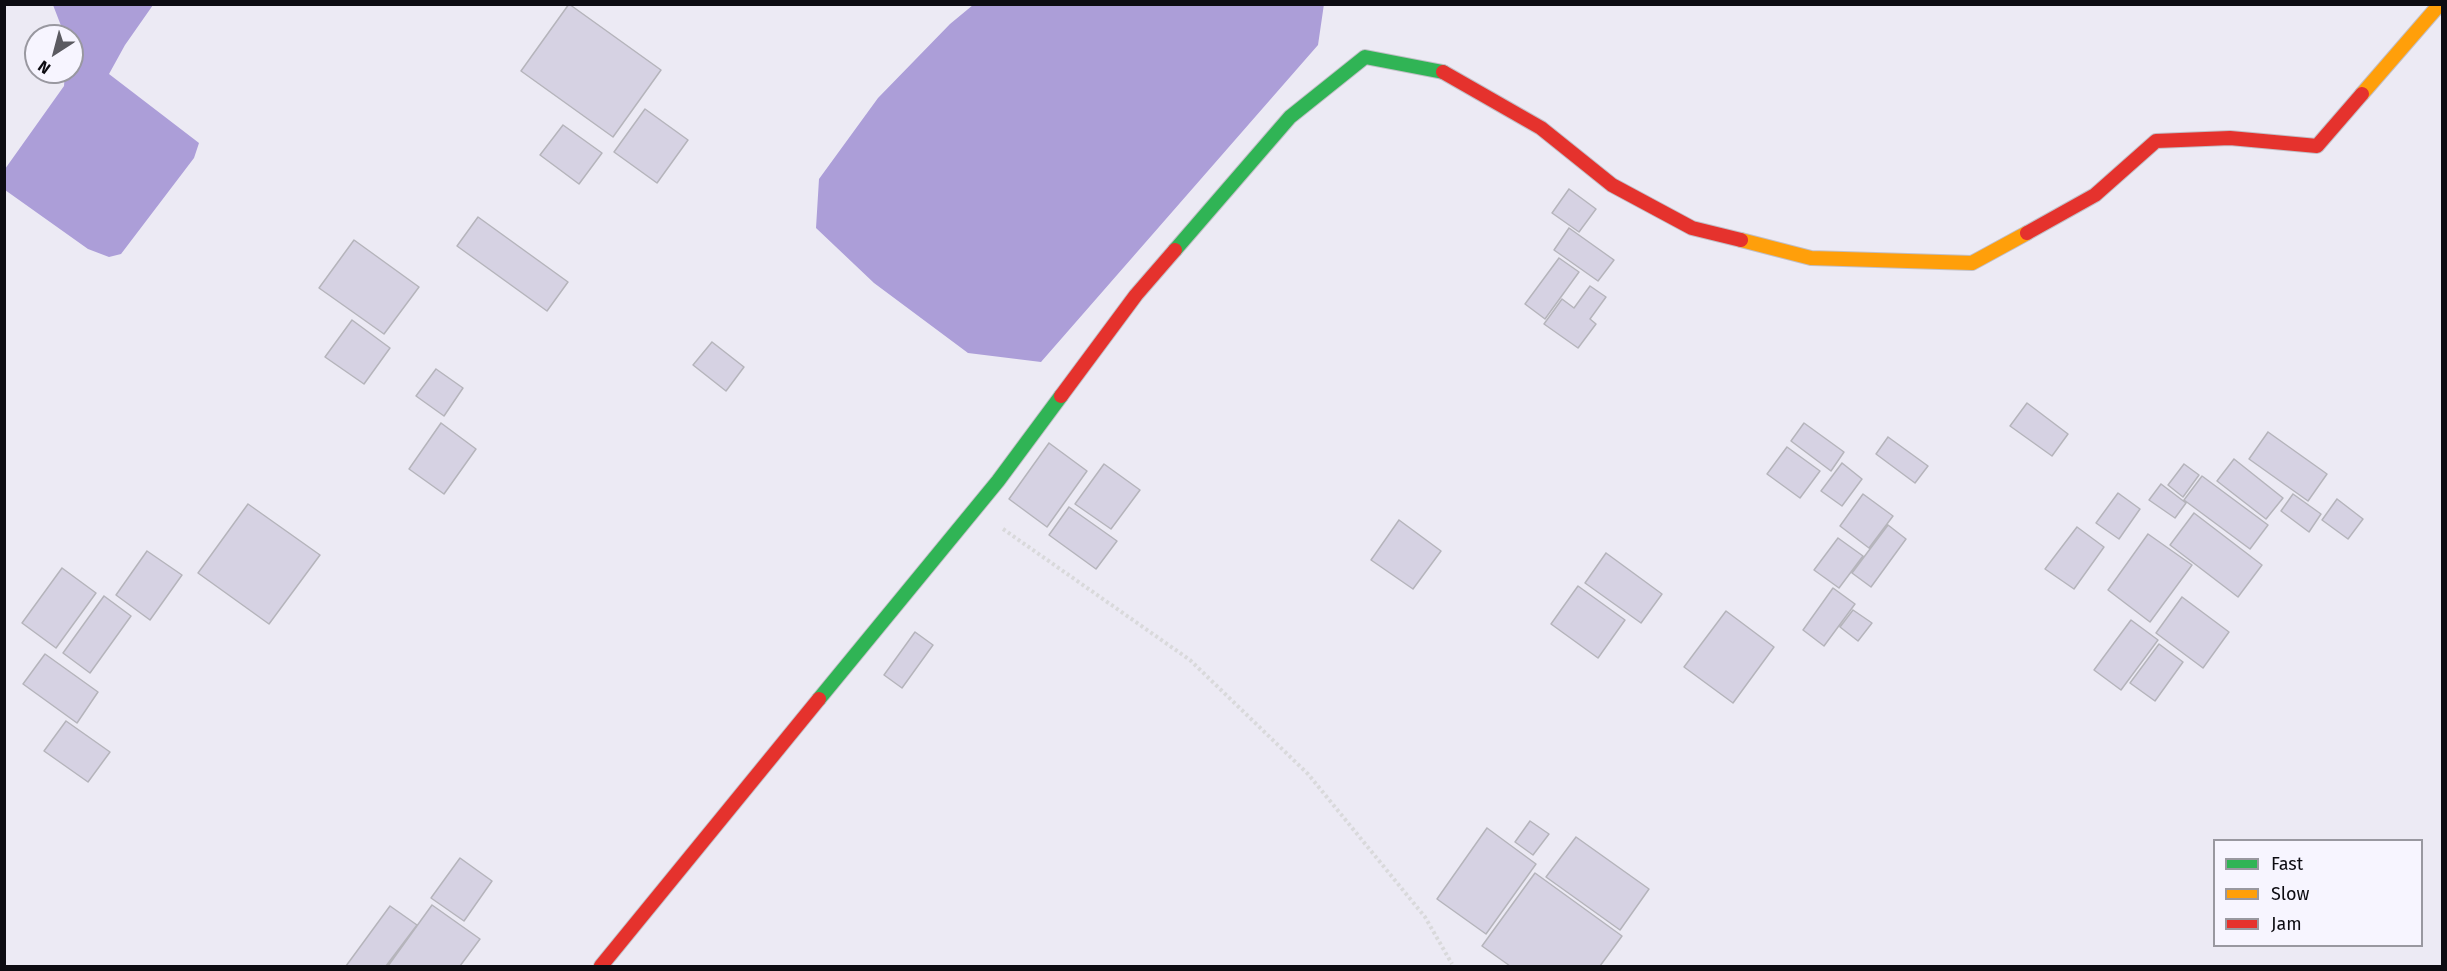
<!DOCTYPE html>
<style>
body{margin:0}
#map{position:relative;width:2447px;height:971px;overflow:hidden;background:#eceaf4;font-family:"Fira Sans",sans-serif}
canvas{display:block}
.frame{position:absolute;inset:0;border:6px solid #0d0c12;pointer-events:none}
.legend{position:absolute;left:2213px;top:839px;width:210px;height:108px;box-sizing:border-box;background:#f7f5ff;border:2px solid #9998a0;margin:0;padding:8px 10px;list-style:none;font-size:18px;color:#0d0c12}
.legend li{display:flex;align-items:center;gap:12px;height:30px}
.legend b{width:30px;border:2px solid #9998a0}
.north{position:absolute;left:24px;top:24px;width:60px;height:60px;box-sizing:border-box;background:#f7f5ff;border:2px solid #9998a0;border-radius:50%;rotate:216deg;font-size:16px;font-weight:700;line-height:24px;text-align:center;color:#0d0c12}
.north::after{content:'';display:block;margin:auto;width:21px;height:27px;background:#5b5a61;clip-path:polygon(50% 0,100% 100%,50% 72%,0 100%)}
</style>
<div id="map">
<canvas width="2447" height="971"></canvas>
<div class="frame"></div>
<ul class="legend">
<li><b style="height:8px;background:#30b455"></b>Fast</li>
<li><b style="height:8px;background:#ff9f0a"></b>Slow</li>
<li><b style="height:8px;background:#e5322d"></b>Jam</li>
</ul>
<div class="north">N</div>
</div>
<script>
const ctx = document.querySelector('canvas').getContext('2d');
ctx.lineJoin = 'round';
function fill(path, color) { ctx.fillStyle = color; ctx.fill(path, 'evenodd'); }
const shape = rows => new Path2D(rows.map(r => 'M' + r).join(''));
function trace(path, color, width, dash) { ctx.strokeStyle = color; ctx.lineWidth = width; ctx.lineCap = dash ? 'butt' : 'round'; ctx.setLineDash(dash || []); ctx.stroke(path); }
const water = shape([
 [1324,4,1318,45,1041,362,968,353,874,283,816,228,819,179,878,98,950,24,973,5],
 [53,5,153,5,125,45,109,74,199,143,194,158,121,254,109,257,88,249,5,190,5,169,64,86,65,72,72,72,72,36,65,36]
]);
const building = shape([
 [569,4,661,70,613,137,521,71,569,4],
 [645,109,688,140,657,183,614,152,645,109],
 [563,125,602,153,579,184,540,155,563,125],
 [1569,189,1596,209,1579,232,1552,213,1569,189],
 [478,217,568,282,547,311,457,246,478,217],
 [1569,228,1614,260,1598,281,1554,250,1569,228],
 [354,240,419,287,384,334,319,288,354,240],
 [1559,258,1579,272,1545,319,1525,304,1559,258],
 [1590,286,1606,297,1590,319,1596,324,1578,348,1544,324,1562,299,1574,308,1590,286],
 [352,320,390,348,364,384,325,357,352,320],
 [712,342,744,367,726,391,693,365,712,342],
 [436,369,463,388,444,416,416,396,436,369],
 [2027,403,2068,434,2052,456,2010,426,2027,403],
 [441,423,476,449,444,494,409,469,441,423],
 [1804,423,1844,452,1831,471,1791,441,1804,423],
 [2268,432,2327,474,2308,501,2249,459,2268,432],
 [1888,437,1928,466,1915,483,1876,454,1888,437],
 [1049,443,1087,471,1047,527,1009,499,1049,443],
 [1787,447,1820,471,1800,498,1767,474,1787,447],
 [2234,459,2283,498,2266,519,2217,481,2234,459],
 [1842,463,1862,479,1842,506,1821,491,1842,463],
 [1104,464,1140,490,1111,529,1075,504,1104,464],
 [2184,464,2199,475,2183,497,2168,485,2184,464],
 [2202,476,2268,525,2250,549,2184,500,2202,476],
 [2161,484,2186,503,2175,518,2149,500,2161,484],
 [2118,493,2140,509,2119,539,2096,523,2118,493],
 [1863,494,1893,516,1869,548,1840,526,1863,494],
 [2293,494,2321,514,2309,532,2281,511,2293,494],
 [2337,499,2363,519,2348,539,2322,520,2337,499],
 [248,504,320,555,269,624,198,573,248,504],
 [1069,507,1117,541,1096,569,1049,535,1069,507],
 [2194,513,2262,565,2238,597,2170,545,2194,513],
 [1399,520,1441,551,1413,589,1371,560,1399,520],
 [1888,525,1906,539,1871,587,1852,573,1888,525],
 [2077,527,2104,547,2074,589,2045,569,2077,527],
 [2148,534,2192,565,2150,622,2108,590,2148,534],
 [1838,538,1863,556,1839,588,1814,570,1838,538],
 [147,551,182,575,150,620,116,595,147,551],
 [1606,553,1662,594,1641,623,1585,583,1606,553],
 [62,568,96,593,56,648,22,623,62,568],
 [1578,586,1625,620,1598,658,1551,624,1578,586],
 [1833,588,1855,604,1824,646,1803,630,1833,588],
 [104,596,131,616,90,673,63,653,104,596],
 [2182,597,2229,632,2203,668,2156,633,2182,597],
 [1853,610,1872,623,1858,641,1840,627,1853,610],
 [1726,611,1774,647,1733,703,1684,667,1726,611],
 [2131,620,2158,640,2121,690,2094,670,2131,620],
 [915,632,933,645,902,688,884,675,915,632],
 [2159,644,2183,662,2155,701,2130,683,2159,644],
 [45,654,98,692,77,723,23,684,45,654],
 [66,721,110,752,88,782,44,751,66,721],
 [1530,821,1549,834,1533,855,1515,842,1530,821],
 [1487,828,1536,864,1486,934,1437,899,1487,828],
 [1576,837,1649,889,1620,930,1546,877,1576,837],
 [460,858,492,881,464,921,431,898,460,858],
 [1535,873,1622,936,1600,966,1510,966,1482,946,1535,873],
 [432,905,480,939,460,966,388,966,432,905],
 [390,906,417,925,386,966,346,966,390,906]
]);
const path = shape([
 [1003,529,1190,660,1308,774,1425,917,1452,964]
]);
const fast = shape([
 [1175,250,1290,117,1365,57,1443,72],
 [819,699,998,481,1061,396]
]);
const slow = shape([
 [2362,94,2440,4],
 [1741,240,1811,258,1972,263,2027,233]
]);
const jam = shape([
 [1443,72,1541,128,1612,185,1692,228,1741,240],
 [2027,233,2095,195,2156,141,2230,138,2317,146,2362,94],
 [1061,396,1136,295,1175,250],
 [601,966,819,699]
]);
fill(water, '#ac9ed8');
fill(building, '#d6d2e3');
trace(building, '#b5b4bb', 1.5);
trace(fast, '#c1bfc6', 16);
trace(slow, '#c1bfc6', 16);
trace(jam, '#c1bfc6', 16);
trace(path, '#d9d9db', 4, [3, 3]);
trace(fast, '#30b455', 14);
trace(slow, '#ff9f0a', 14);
trace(jam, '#e5322d', 14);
</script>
